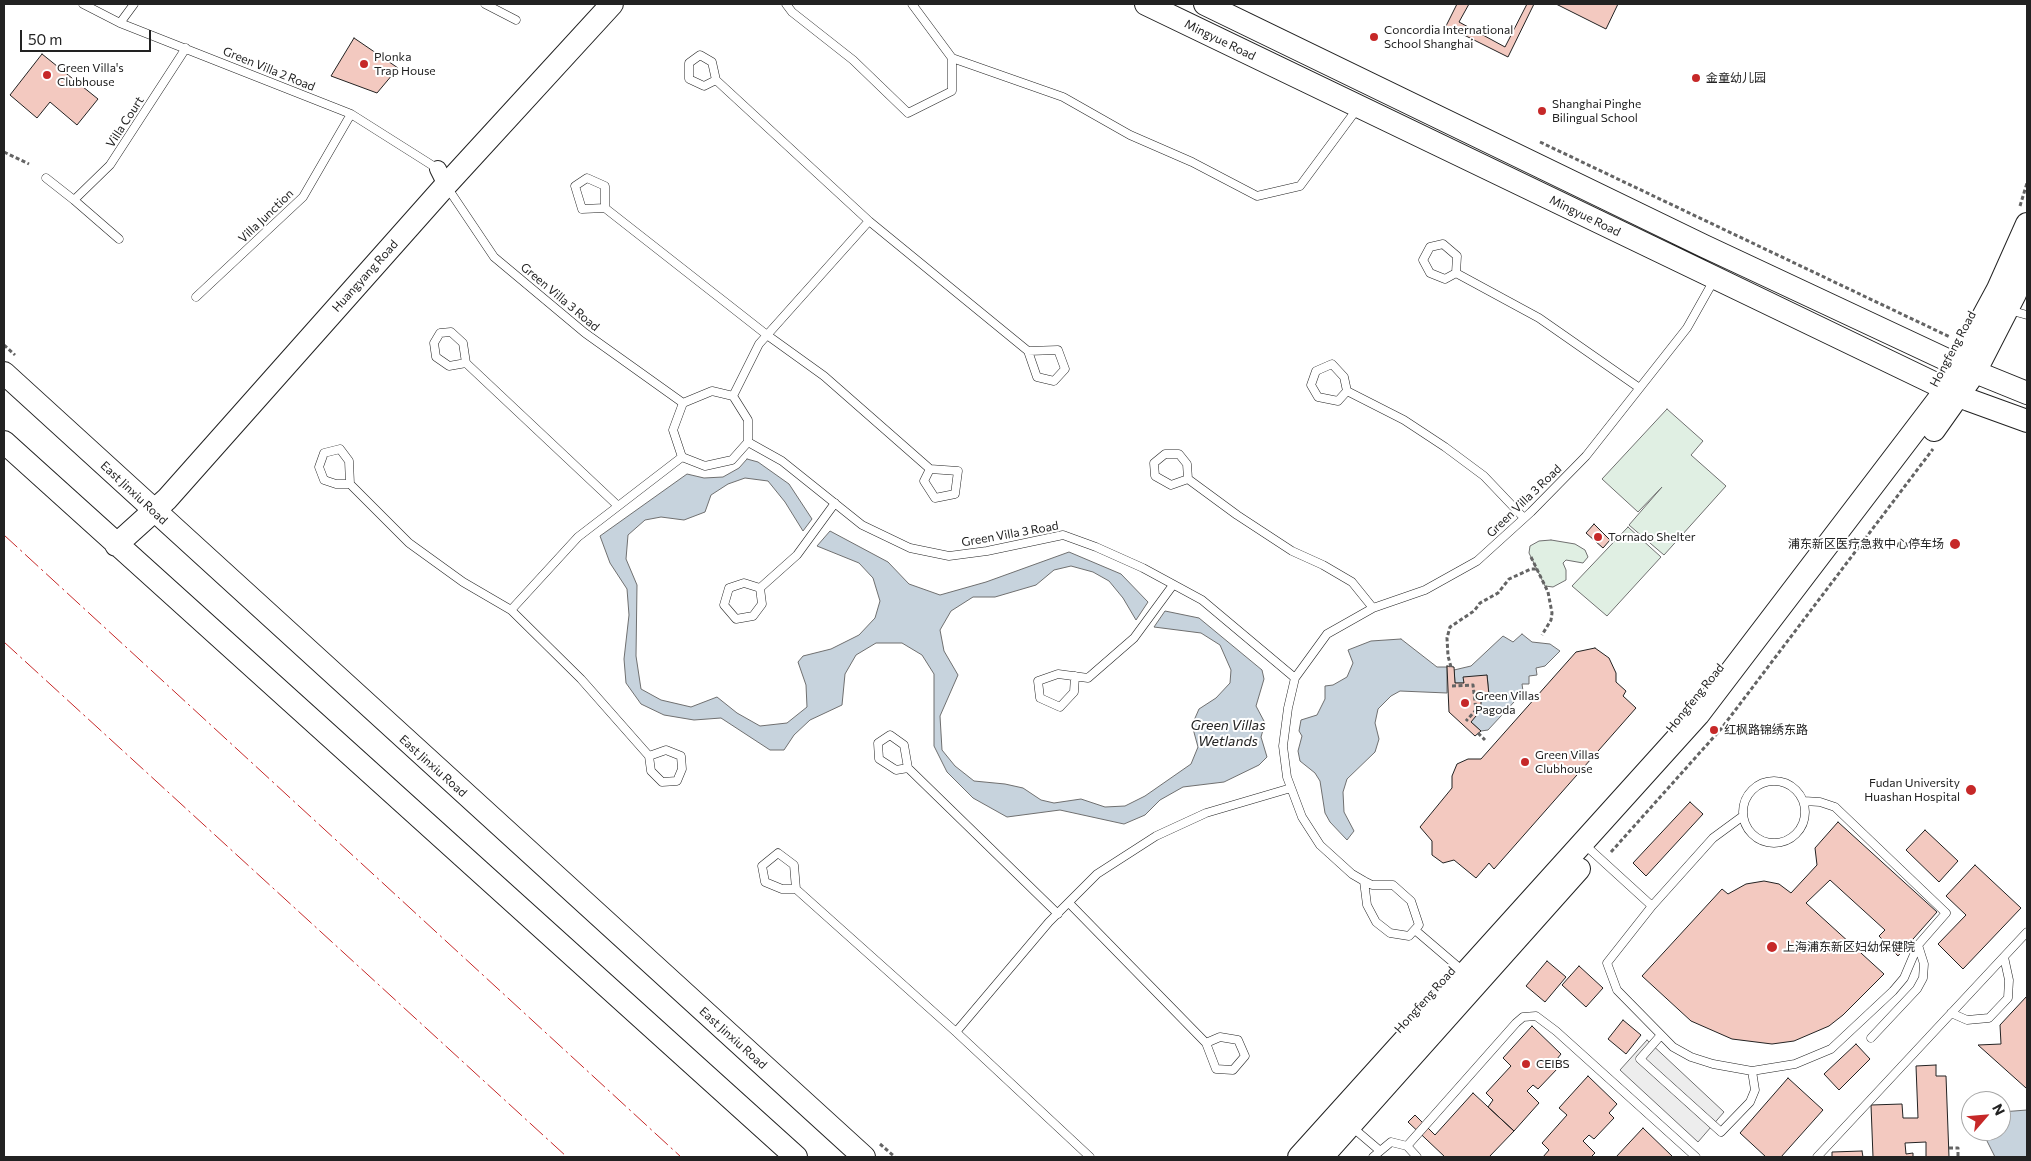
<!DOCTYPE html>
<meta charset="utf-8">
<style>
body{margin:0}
#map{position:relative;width:2031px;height:1161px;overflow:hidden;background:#fff;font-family:Commissioner,sans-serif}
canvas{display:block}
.frame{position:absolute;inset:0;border:5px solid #222;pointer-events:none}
.north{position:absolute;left:1961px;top:1091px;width:50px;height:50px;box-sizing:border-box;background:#fff;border:1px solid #a7a7a7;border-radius:50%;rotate:63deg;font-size:14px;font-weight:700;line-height:20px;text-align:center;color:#222}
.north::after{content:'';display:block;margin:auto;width:18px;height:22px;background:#c62828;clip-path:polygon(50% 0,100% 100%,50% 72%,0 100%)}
.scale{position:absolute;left:20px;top:30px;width:131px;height:22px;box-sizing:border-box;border:2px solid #222;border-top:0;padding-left:6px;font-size:15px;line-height:18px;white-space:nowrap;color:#222;-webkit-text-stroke:4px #fff;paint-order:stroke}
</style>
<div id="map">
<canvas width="2031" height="1161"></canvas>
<div class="frame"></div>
<div class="north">N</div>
<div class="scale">50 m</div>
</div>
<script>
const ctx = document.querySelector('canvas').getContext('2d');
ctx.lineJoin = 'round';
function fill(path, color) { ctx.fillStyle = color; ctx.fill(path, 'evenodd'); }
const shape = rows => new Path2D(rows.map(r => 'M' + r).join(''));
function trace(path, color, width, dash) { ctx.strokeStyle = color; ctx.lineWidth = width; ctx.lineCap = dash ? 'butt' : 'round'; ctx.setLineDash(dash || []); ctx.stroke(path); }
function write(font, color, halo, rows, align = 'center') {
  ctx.font = font + ' Commissioner,"Noto Sans SC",sans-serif'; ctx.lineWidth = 4; ctx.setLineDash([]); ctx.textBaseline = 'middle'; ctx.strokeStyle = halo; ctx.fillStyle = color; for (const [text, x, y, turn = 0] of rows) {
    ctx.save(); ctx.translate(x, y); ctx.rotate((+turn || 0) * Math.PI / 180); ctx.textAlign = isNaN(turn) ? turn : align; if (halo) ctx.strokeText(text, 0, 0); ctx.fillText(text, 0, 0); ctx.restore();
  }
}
const green = shape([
 [1667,409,1703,441,1691,455,1726,486,1664,555,1629,525,1662,487,1638,512,1602,479,1667,409],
 [1628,527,1661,557,1607,616,1572,586,1628,527],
 [1551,540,1575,544,1585,550,1588,557,1583,563,1566,560,1563,563,1566,570,1566,580,1553,587,1545,586,1529,553,1530,546,1539,541,1551,540]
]);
const parking = shape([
 [1647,1040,1724,1112,1698,1142,1620,1070,1647,1040]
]);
const water = shape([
 [747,459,758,462,789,484,812,519,803,531,785,502,768,481,745,478,728,484,711,495,705,512,684,520,661,517,645,520,628,535,626,559,637,585,636,656,641,689,661,700,691,707,717,697,737,713,760,726,787,723,807,707,806,685,798,662,803,656,831,649,859,635,875,618,880,601,873,578,859,563,817,546,830,531,888,562,909,584,940,595,986,582,1069,552,1121,574,1148,602,1136,620,1123,598,1109,581,1093,572,1071,566,1054,570,1036,585,995,597,973,597,951,611,940,630,944,651,958,675,940,716,942,750,955,766,974,781,1005,784,1023,788,1041,800,1054,803,1081,799,1105,807,1125,806,1145,796,1191,764,1198,747,1192,725,1199,709,1216,698,1230,683,1231,670,1220,645,1201,633,1154,627,1165,611,1199,618,1262,670,1264,679,1256,706,1265,723,1261,737,1267,757,1259,765,1224,782,1183,787,1160,800,1145,815,1124,824,1060,810,1007,817,973,798,947,772,934,746,934,674,922,655,902,643,876,643,856,655,845,674,842,705,810,720,794,735,784,750,770,750,721,718,694,720,664,715,641,704,626,683,624,659,629,615,627,589,610,563,600,536,687,474,704,478,723,477,739,468,747,459],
 [1522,634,1532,642,1550,644,1560,651,1545,666,1536,668,1537,675,1529,676,1529,684,1522,684,1523,691,1516,692,1514,702,1488,730,1481,731,1471,722,1481,696,1489,695,1487,675,1464,683,1455,683,1454,670,1471,666,1503,636,1513,642,1522,634],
 [1401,639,1437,667,1447,667,1447,693,1400,691,1391,696,1378,709,1375,723,1379,739,1375,752,1347,779,1343,792,1344,812,1354,831,1347,840,1330,822,1325,813,1320,781,1315,773,1300,761,1298,751,1302,736,1299,731,1301,720,1317,715,1325,699,1325,686,1333,685,1347,677,1353,663,1348,650,1371,641,1401,639],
 [2027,1110,2027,1157,1995,1157,1982,1131,2001,1131,2001,1112,2027,1110]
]);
const building = shape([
 [1457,4,1534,4,1508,57,1446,26,1457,4],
 [1469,4,1527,4,1505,47,1459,22,1469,4],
 [1556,4,1618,4,1606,29,1556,4],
 [354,38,398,68,377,93,331,76,354,38],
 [42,54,98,99,77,125,50,102,37,118,10,95,42,54],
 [1594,524,1610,540,1603,548,1586,533,1594,524],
 [1595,648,1609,658,1616,673,1616,682,1626,691,1623,696,1636,708,1494,869,1489,863,1476,878,1454,860,1443,863,1432,855,1432,841,1420,827,1452,788,1452,776,1457,764,1468,759,1481,759,1576,652,1595,648],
 [1447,666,1454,667,1455,683,1464,683,1463,677,1487,675,1489,695,1481,696,1481,710,1471,722,1481,731,1475,736,1449,712,1447,666],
 [1690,802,1703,814,1646,876,1633,863,1690,802],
 [1838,822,1937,912,1898,956,1879,936,1885,930,1830,880,1806,903,1884,974,1843,1015,1829,1026,1794,1041,1772,1044,1732,1039,1691,1021,1642,976,1722,889,1728,894,1746,884,1764,881,1779,884,1791,893,1817,865,1815,848,1838,822],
 [1925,830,1958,861,1939,882,1906,850,1925,830],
 [1975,865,2021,908,1963,969,1938,944,1966,915,1946,896,1975,865],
 [1547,961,1566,977,1545,1002,1526,986,1547,961],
 [1579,966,1603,988,1586,1007,1562,985,1579,966],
 [2027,996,2027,1088,2026,1088,1978,1045,2001,1044,2000,1025,2027,996],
 [1623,1020,1641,1035,1626,1054,1608,1039,1623,1020],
 [1532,1026,1561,1054,1553,1064,1558,1068,1538,1089,1533,1085,1527,1091,1539,1103,1514,1131,1488,1107,1493,1100,1486,1093,1511,1066,1503,1058,1532,1026],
 [1856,1044,1870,1059,1839,1090,1824,1074,1856,1044],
 [1936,1065,1936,1076,1946,1076,1949,1157,1926,1157,1926,1142,1905,1143,1906,1154,1913,1153,1913,1157,1873,1157,1871,1105,1902,1104,1903,1118,1918,1118,1916,1066,1936,1065],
 [1588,1076,1617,1104,1609,1113,1614,1118,1594,1139,1589,1135,1583,1141,1595,1153,1591,1157,1543,1157,1549,1150,1542,1143,1567,1115,1559,1108,1588,1076],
 [1788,1078,1823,1110,1781,1157,1766,1157,1740,1133,1788,1078],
 [1473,1093,1514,1131,1489,1157,1445,1157,1408,1122,1415,1115,1435,1135,1473,1093],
 [1643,1128,1672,1156,1671,1157,1616,1157,1643,1128],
 [1862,1151,1863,1157,1832,1157,1832,1152,1862,1151]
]);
const path = shape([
 [1540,142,1950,337],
 [4,152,29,164],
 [2020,206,2027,183],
 [4,345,15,355],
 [1531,557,1548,592,1552,613,1551,620,1542,635],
 [1451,667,1448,656,1447,638,1450,627,1474,611,1480,603,1498,593,1509,579,1531,569,1536,569],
 [1452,686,1473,685,1476,710,1466,721],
 [1478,733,1485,740],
 [1611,852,1721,729,1933,449],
 [880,1144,895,1157],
 [1949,1148,1958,1148,1958,1157]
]);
const lane = shape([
 [83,4,120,23,351,114,438,169],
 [485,4,516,20],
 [786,4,792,12,853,60,908,113,952,91,952,58],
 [912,4,952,58,1063,97,1130,135,1192,162,1257,196,1300,186,1357,109],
 [120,23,134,4],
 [716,80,704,86,689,79,689,63,700,55,712,62,716,80,869,221,759,344,733,396],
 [46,178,74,200,110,165,186,48],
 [447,187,494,257,585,333,683,403,712,391,733,396,748,420,748,442,732,460,705,466,682,457,673,430,683,403],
 [74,200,119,239],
 [605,208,582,209,575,186,587,178,605,186,605,208,767,335,824,376,930,469,958,471,955,494,935,498,924,481,930,469],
 [869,221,1028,351,1058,350,1065,369,1054,381,1037,377,1028,351],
 [1456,273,1445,279,1430,273,1423,260,1430,247,1443,244,1457,256,1456,273,1539,318,1638,387],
 [196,297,303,197,351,114],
 [2009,310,2027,315],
 [466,363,449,366,436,357,434,343,440,333,451,332,463,343,466,363,617,505],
 [1347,391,1338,401,1318,397,1311,385,1316,371,1332,364,1344,377,1347,391,1404,420,1445,447,1484,476,1524,518],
 [748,442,782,461,862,525,910,548,949,556,987,551,1063,535,1096,547,1143,568,1202,600,1295,678],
 [340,449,349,461,350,484,336,484,324,480,319,467,324,453,340,449],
 [1188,479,1171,485,1155,476,1154,463,1165,454,1179,454,1187,464,1188,479,1237,515,1292,551,1323,565,1352,582,1373,608],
 [350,484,409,543,463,582,511,610,581,679,649,756,666,750,681,756,682,769,677,781,662,782,651,771,649,756],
 [760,588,762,604,753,616,736,619,724,605,729,588,744,583,760,588,797,555,835,503],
 [511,610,578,537,682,457],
 [1075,676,1074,692,1060,707,1040,698,1038,681,1058,674,1088,678,1134,638,1173,585],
 [908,768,896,770,879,759,878,743,890,735,904,745,908,768,1058,914],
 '1743 812a31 31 0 1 1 62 0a31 31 0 1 1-62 0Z',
 [1743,816,1713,838,1652,906,1607,963,1617,990,1673,1047,1691,1057,1713,1064,1752,1071,1795,1064,1831,1049,1893,991,1904,978,1918,945,1946,913,1835,807,1820,802,1804,801],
 [1584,844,1652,906],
 [1364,881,1367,905,1376,922,1390,933,1409,936,1419,925,1411,901,1393,885,1372,885,1364,881,1352,874,1320,845,1302,817,1287,777,1283,746,1288,708,1295,678,1327,634,1373,608,1425,590,1477,561,1531,512,1586,456,1687,328,1714,280],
 [796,889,782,889,765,882,762,866,778,853,794,865,796,889,956,1032,1049,922,1097,874,1156,836,1206,813,1291,788],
 [1069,903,1206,1043,1216,1069,1233,1070,1245,1056,1238,1040,1220,1037,1206,1043],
 [1415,930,1463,971],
 [1951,1013,1967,1020,1989,1018,2008,998,2009,980,2004,957],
 [956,1032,1090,1157],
 [1661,1035,1640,1059,1721,1132,1750,1102,1755,1090,1752,1071],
 [1871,1038,1917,989,1923,978,1924,964,1918,945],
 [1352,1127,1379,1150],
 [1407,1146,1516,1023,1523,1017,1536,1016,1556,1031,1696,1157],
 [1373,1157,1391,1142,1407,1146,1417,1157],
 [1817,1157,2027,932]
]);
const street = shape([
 [438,169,446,185]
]);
const secondary = shape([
 [1146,4,1969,400,2027,421],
 [1205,4,1704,246,1958,365,2027,393],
 [4,373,864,1157],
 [1934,430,1975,372,2015,294,2027,264],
 [4,442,796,1157],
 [116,545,167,499,446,185,612,4],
 [1299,1157,1698,715,1938,400,1998,289,2027,224],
 [1322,1157,1579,869]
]);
const power = shape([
 [4,535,681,1157],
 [4,642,567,1157]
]);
const markers = [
 [1374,37,5,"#c62828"],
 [364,64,5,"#c62828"],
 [47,75,5,"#c62828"],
 [1696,78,5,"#c62828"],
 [1542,111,5,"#c62828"],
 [1598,537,5,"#c62828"],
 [1955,544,6,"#c62828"],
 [1465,703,5,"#c62828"],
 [1714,730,5,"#c62828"],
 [1525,762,5,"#c62828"],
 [1971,790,6,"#c62828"],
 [1772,947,6,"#c62828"],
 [1526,1064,5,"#c62828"]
];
const poiNames = [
 ["Concordia International",1384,30],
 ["School Shanghai",1384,44],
 ["Plonka",374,57],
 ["Trap House",374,71],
 ["Green Villa's",57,68],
 ["Clubhouse",57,82],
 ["金童幼儿园",1706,78],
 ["Shanghai Pinghe",1552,104],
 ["Bilingual School",1552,118],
 ["Tornado Shelter",1608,537],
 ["浦东新区医疗急救中心停车场",1944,544,"right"],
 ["Green Villas",1475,696],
 ["Pagoda",1475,710],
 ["红枫路锦绣东路",1724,730],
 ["Green Villas",1535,755],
 ["Clubhouse",1535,769],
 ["Fudan University",1960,783,"right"],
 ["Huashan Hospital",1960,797,"right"],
 ["上海浦东新区妇幼保健院",1783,947],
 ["CEIBS",1536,1064]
];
const streetNames = [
 ["Mingyue Road",1220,40,26],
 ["Green Villa 2 Road",269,69,22],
 ["Villa Court",125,122,-57],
 ["Villa Junction",266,216,-44],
 ["Mingyue Road",1585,216,26],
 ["Huangyang Road",365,276,-48],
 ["Green Villa 3 Road",560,297,40],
 ["Hongfeng Road",1953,349,-62],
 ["East Jinxiu Road",134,493,43],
 ["Green Villa 3 Road",1524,501,-44],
 ["Green Villa 3 Road",1010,534,-10],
 ["Hongfeng Road",1695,698,-51],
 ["East Jinxiu Road",433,766,42],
 ["Hongfeng Road",1425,1000,-48],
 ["East Jinxiu Road",733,1038,42]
];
const waterNames = [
 ["Green Villas",1228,725],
 ["Wetlands",1228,741]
];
fill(green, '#e0efe3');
trace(green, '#6f6f6f', 1);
fill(parking, '#ededed');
trace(parking, '#6f6f6f', 1);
fill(water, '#c7d3dd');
trace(water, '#6f6f6f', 1);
fill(building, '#f3c9c0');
trace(building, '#222', 1);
trace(lane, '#222', 9);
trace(street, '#222', 18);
trace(secondary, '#222', 24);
trace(path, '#646464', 3, [4, 2.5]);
trace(lane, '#fff', 8);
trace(street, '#fff', 16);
trace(secondary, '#fff', 22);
trace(power, '#c62828', 1, [18, 4, 2.5, 4]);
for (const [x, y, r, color] of markers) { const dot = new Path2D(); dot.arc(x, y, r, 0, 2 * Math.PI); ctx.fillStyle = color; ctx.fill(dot); trace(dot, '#fff', 2); }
write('12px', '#222', '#fff', poiNames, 'left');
write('12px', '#222', '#fff', streetNames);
write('italic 14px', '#222', '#fff', waterNames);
</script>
